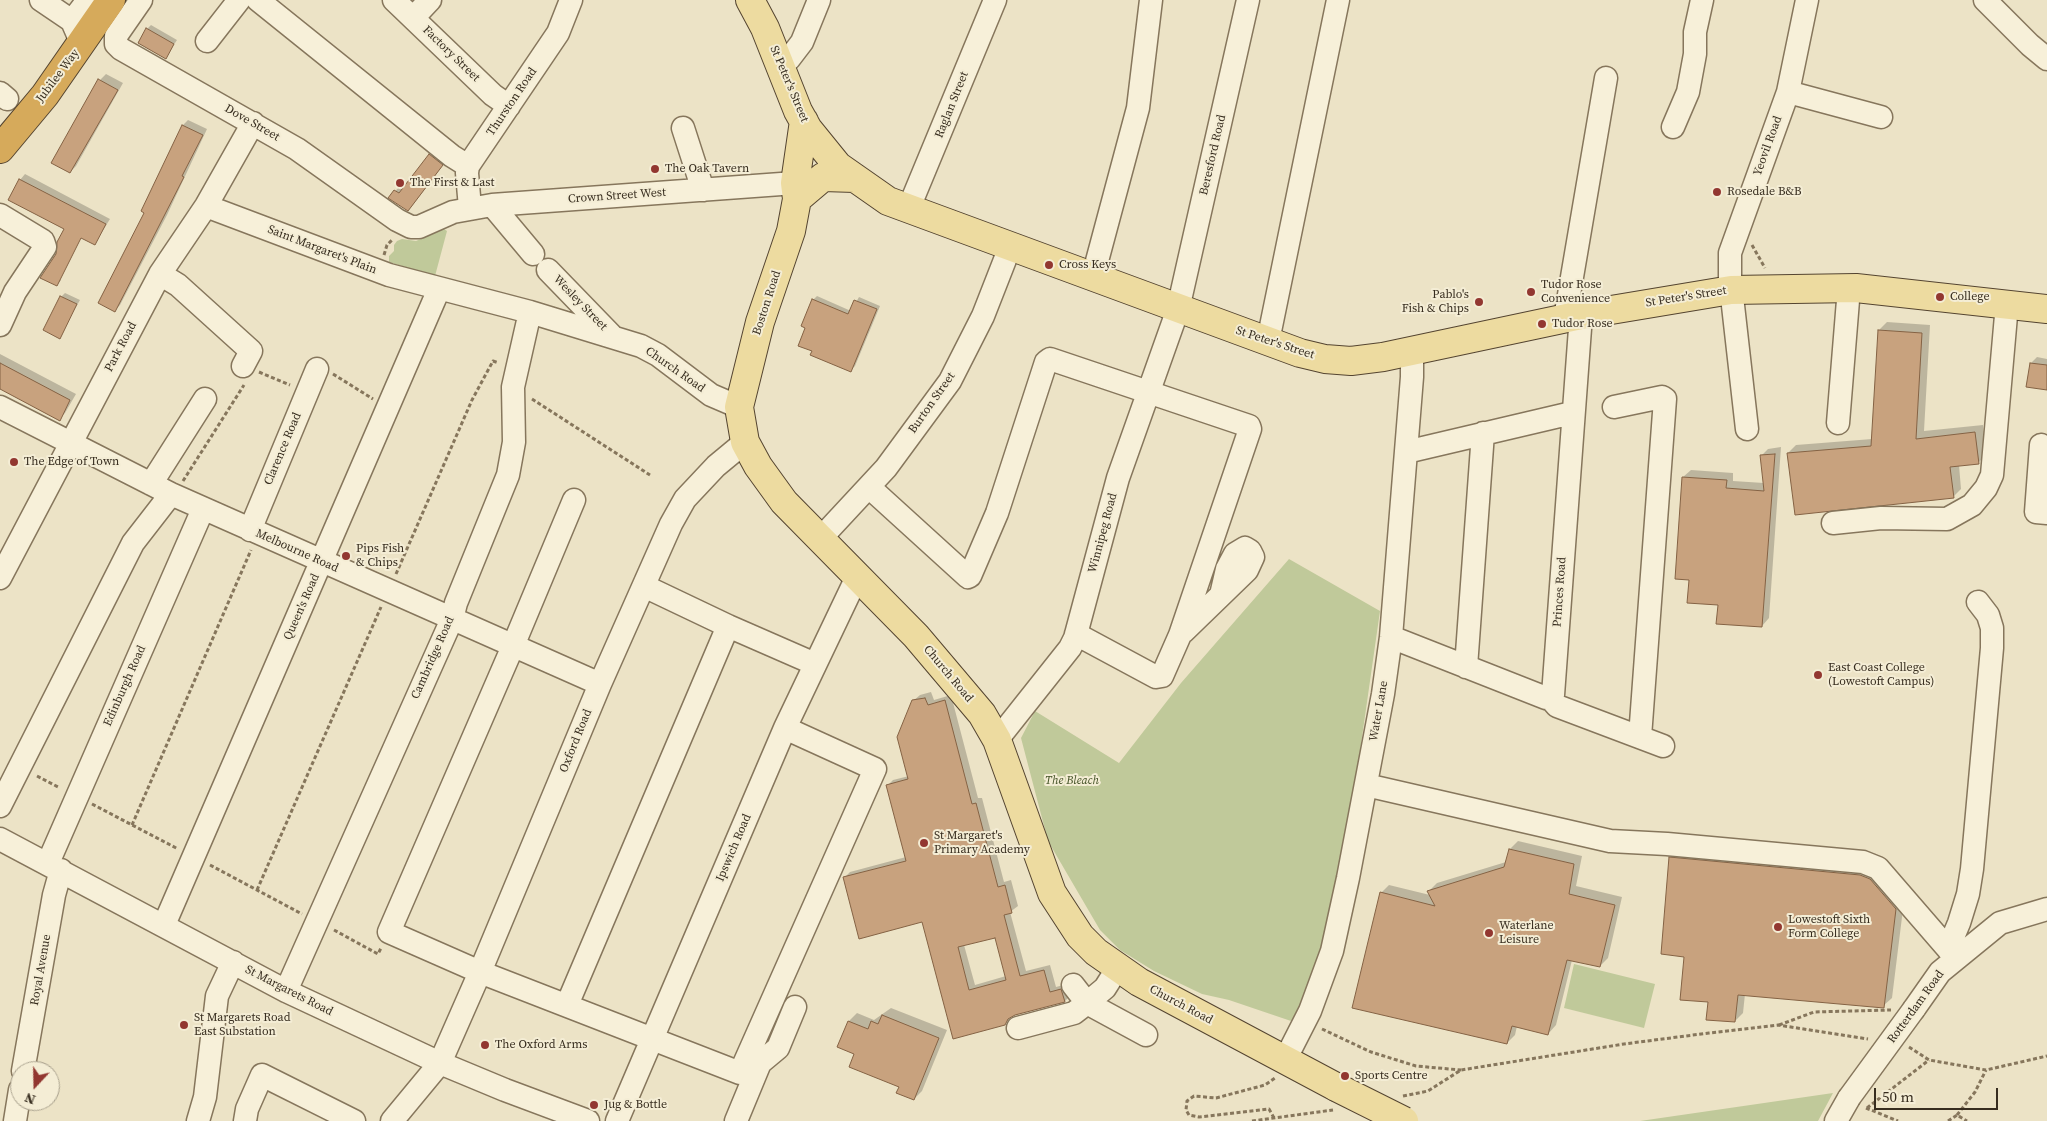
<!DOCTYPE html>
<style>
body{margin:0}
#map{position:relative;width:2047px;height:1121px;overflow:hidden;background:#ece3c6;font-family:"Source Serif 4",serif}
canvas{display:block}
.north{position:absolute;left:10px;top:1061px;width:50px;height:50px;box-sizing:border-box;background:#f4edd5;border:1px solid #a8a08c;border-radius:50%;rotate:201deg;font-size:14px;font-weight:700;line-height:20px;text-align:center;color:#372d1f}
.north::after{content:'';display:block;margin:auto;width:18px;height:22px;background:#923730;clip-path:polygon(50% 0,100% 100%,50% 72%,0 100%)}
.scale{position:absolute;left:1874px;top:1088px;width:124px;height:22px;box-sizing:border-box;border:2px solid #372d1f;border-top:0;padding-left:6px;font-size:15px;line-height:18px;white-space:nowrap;color:#372d1f;-webkit-text-stroke:4px #f4edd5;paint-order:stroke}
</style>
<div id="map">
<canvas width="2047" height="1121"></canvas>
<div class="north">N</div>
<div class="scale">50 m</div>
</div>
<script>
const ctx = document.querySelector('canvas').getContext('2d');
ctx.lineJoin = 'round';
function fill(path, color) { ctx.fillStyle = color; ctx.fill(path, 'evenodd'); }
const shape = rows => new Path2D(rows.map(r => 'M' + r).join(''));
function trace(path, color, width, dash) { ctx.strokeStyle = color; ctx.lineWidth = width; ctx.lineCap = dash ? 'butt' : 'round'; ctx.setLineDash(dash || []); ctx.stroke(path); }
function write(font, color, halo, rows, align = 'center') {
  ctx.font = font + ' "Source Serif 4",serif'; ctx.lineWidth = 4; ctx.setLineDash([]); ctx.textBaseline = 'middle'; ctx.strokeStyle = halo; ctx.fillStyle = color; for (const [text, x, y, turn = 0] of rows) {
    ctx.save(); ctx.translate(x, y); ctx.rotate((+turn || 0) * Math.PI / 180); ctx.textAlign = isNaN(turn) ? turn : align; if (halo) ctx.strokeText(text, 0, 0); ctx.fillText(text, 0, 0); ctx.restore();
  }
}
const green = shape([
 [444,229,447,231,435,276,389,262,389,256,394,251,394,245,397,241,402,239,416,241],
 [1289,559,1380,611,1349,828,1319,971,1291,1021,1229,1000,1202,994,1154,971,1120,950,1100,930,1048,841,1021,738,1035,711,1119,763,1181,683],
 [1574,964,1655,984,1644,1028,1564,1008],
 [1833,1093,1818,1121,1640,1121]
]);
const shadow = shape([
 [151,25,177,40,165,58,147,29],
 [106,74,123,83,76,166,70,172,100,80],
 [188,120,207,129,167,215,120,305,115,310,145,212,143,211,183,125],
 [434,152,446,161,412,206,390,197,399,187,403,190],
 [25,174,110,219,95,243,83,237,61,280,85,233,83,232,59,280,61,280,57,285,57,254,66,228,20,180],
 [65,293,80,300,59,337,61,297],
 [817,296,851,311,859,297,880,306,855,366,851,370,813,350,807,327,813,300],
 [1887,322,1930,325,1924,431,1983,425,1986,455,1978,463,1959,465,1961,489,1953,497,1788,453,1796,445,1872,439,1879,330],
 [0,354,76,394,65,413,59,419,0,388],
 [2037,357,2047,359,2047,389,2031,363],
 [1781,447,1769,618,1762,626,1690,579,1683,477,1691,470,1733,473,1733,481,1764,483,1761,456,1768,449],
 [931,692,934,700,951,695,978,798,982,798,1004,882,1011,880,1018,906,1010,912,1026,971,1050,965,1056,987,1067,984,1071,995,1065,1001,1014,1014,1005,1024,954,1037,923,921,844,878,850,872,906,857,887,786,893,780,909,776,913,701,920,695],
 [996,936,1006,976,975,985,964,945],
 [1518,841,1582,856,1576,886,1622,897,1608,958,1600,966,1572,960,1556,1025,1548,1034,1517,1026,1515,1035,1507,1043,1381,893,1389,885,1430,895,1429,891,1437,883,1506,862,1510,849],
 [1678,850,1869,867,1904,901,1892,998,1883,1006,1745,994,1743,1013,1735,1021,1709,1001,1685,955,1670,858],
 [891,1008,947,1030,922,1091,914,1099,856,1054,849,1021,857,1013,874,1020]
]);
const building = shape([
 [146,28,174,44,166,59,138,43,146,28],
 [98,79,118,90,70,173,51,163,98,79],
 [182,125,203,135,182,176,184,177,115,312,98,303,144,213,141,211,182,125],
 [429,154,443,165,408,211,388,198,394,190,399,193,429,154],
 [19,179,106,224,95,245,81,238,57,286,40,278,56,254,57,242,64,229,8,200,19,179],
 [60,296,77,304,60,339,43,330,60,296],
 [812,299,848,314,854,300,877,309,851,372,810,355,812,351,798,346,805,328,801,326,812,299],
 [1878,330,1922,333,1916,439,1975,432,1979,464,1950,467,1954,498,1795,515,1787,453,1871,446,1878,330],
 [0,363,70,400,60,421,0,389,0,363],
 [2030,363,2047,365,2047,390,2026,387,2030,363],
 [1775,454,1762,627,1716,624,1718,605,1687,603,1689,580,1675,579,1682,477,1727,480,1726,488,1764,491,1760,455,1775,454],
 [925,698,928,705,945,700,972,804,976,803,998,887,1005,885,1012,913,1004,915,1020,976,1044,970,1050,992,1061,989,1065,1002,1015,1015,1008,1019,1005,1025,953,1039,922,922,859,939,843,877,906,861,886,785,908,779,897,737,912,700,925,698],
 [995,938,1006,980,969,990,958,947,995,938],
 [1509,849,1574,864,1569,894,1615,905,1600,967,1567,960,1548,1035,1512,1026,1507,1044,1352,1008,1380,892,1435,906,1427,891,1504,867,1509,849],
 [1669,857,1860,875,1870,879,1896,909,1884,1008,1738,995,1735,1022,1706,1020,1708,1002,1680,1000,1684,957,1661,954,1669,857],
 [882,1015,939,1038,914,1100,896,1093,899,1087,849,1067,854,1054,837,1047,848,1021,868,1029,871,1021,878,1024,882,1015]
]);
const path = shape([
 [1752,245,1765,268],
 [384,255,387,245,393,239],
 [259,372,290,385],
 [333,374,373,399],
 [532,399,650,475],
 [183,481,244,385],
 [396,574,472,400,493,361,499,363],
 [37,776,60,788],
 [92,804,178,849],
 [132,825,251,550],
 [210,865,302,914],
 [257,890,381,607],
 [334,930,378,954,381,948],
 [1779,1025,1814,1012,1891,1010],
 [1322,1029,1371,1052,1416,1066,1461,1070],
 [1909,1047,1929,1060,1986,1070,2047,1056],
 [1403,1096,1428,1091,1461,1070,1624,1044,1709,1033,1778,1025,1868,1039],
 [1866,1108,1898,1121],
 [1867,1108,1929,1060],
 [1957,1115,1975,1092,1986,1070],
 [1274,1118,1269,1109,1199,1117,1189,1115,1186,1110,1187,1101,1194,1096,1216,1098,1265,1085,1275,1078],
 [1252,1121,1333,1110],
 [1948,1121,1957,1115,1967,1121]
]);
const minor = shape([
 [41,0,72,21,82,44],
 [141,0,116,36,116,44,121,49,297,149,397,220,411,227,419,227,453,212,492,205,795,183,806,190],
 [258,0,452,156,468,166],
 [394,0,493,95,509,106],
 [1985,0,2030,45,2047,59],
 [414,17,430,0],
 [72,21,88,0],
 [207,41,239,0],
 [780,64,789,59,802,42,819,0],
 [1788,92,1881,117],
 [0,93,7,99],
 [1673,127,1688,92,1695,54,1695,32,1702,0],
 [683,128,703,190],
 [492,205,533,254],
 [206,206,389,275,530,312,641,346,658,355,711,395,739,407],
 [470,208,467,173,468,166,558,33,571,0],
 [908,210,995,0],
 [0,215,43,241,45,247,15,292,0,325],
 [548,270,611,335],
 [160,274,178,285,251,351,243,366],
 [1093,276,1138,108,1151,0],
 [1565,318,1606,78],
 [1268,341,1338,0],
 [0,407,171,494,600,684],
 [1614,407,1662,397,1665,399,1640,737],
 [1838,423,1849,288],
 [1747,429,1730,279,1730,253,1788,92,1807,0],
 [2041,445,2036,512,2047,513],
 [1406,452,1572,413],
 [151,484,205,399],
 [869,487,968,577,970,576,997,513,1046,362,1050,359,1249,426,1250,429,1180,635,1162,676,1156,677,1076,634],
 [574,500,513,646,389,932,480,972,740,1073,875,769,785,728],
 [1833,523,1881,518,1947,519,1972,505,1986,488,1992,475,2007,304],
 [250,530,317,369],
 [820,539,886,468,950,381,983,316,1010,247],
 [0,578,160,274,206,206,253,123],
 [644,586,728,626],
 [1183,632,1247,570,1253,557,1250,551,1245,548,1235,554,1227,569,1221,595],
 [1391,637,1546,698,1553,695,1581,315],
 [1466,667,1483,433],
 [1550,698,1557,706,1663,746],
 [997,740,1070,648,1075,638,1118,478,1178,309,1248,0],
 [1366,785,1610,841,1667,844,1863,862,1878,868,1955,957],
 [0,806,133,543,171,494],
 [0,839,286,991,440,1063,505,1090,588,1121],
 [48,863,203,509],
 [164,925,439,289],
 [1948,949,1959,923,1968,894,1972,869,1992,648,1992,628,1988,615,1978,602],
 [1073,985,1087,1003,1105,988,1117,969],
 [286,991,452,619,456,603,508,475,514,442,513,387,530,312],
 [567,1005,728,626,815,664],
 [1914,1009,1940,972,2000,923,2047,909],
 [1018,1028,1074,1013,1087,1003,1146,1035],
 [1285,1060,1310,1011,1332,951,1348,878,1383,694,1391,637,1412,377,1412,350],
 [23,1071,54,895,61,870],
 [15,1121,20,1090],
 [198,1121,205,1097,217,996,233,962],
 [245,1121,247,1109,262,1075,354,1121],
 [392,1121,440,1063,480,972,600,684,671,524,685,499,716,466,745,442],
 [617,1121,785,728,857,577],
 [736,1121,760,1063,778,1048,795,1007],
 [1836,1121,1849,1098]
]);
const major = shape([
 [750,0,765,28,798,111,808,129,838,166,888,201,1300,353,1325,359,1351,361,1383,357,1581,315,1731,290,1856,288,2047,309],
 [804,121,795,183,797,199,791,231,760,322,739,407,745,442,758,466,784,502,916,636,982,714,997,740,1052,893,1080,936,1096,952,1139,982,1336,1087],
 [797,199,823,177,855,178]
]);
const highway = shape([
 [0,149,45,95,111,0]
]);
const minorBridge = shape([
 [1849,1098,1914,1009]
]);
const majorBridge = shape([
 [1336,1087,1404,1121]
]);
const markers = [
 [655,169,5,"#923730"],
 [400,183,5,"#923730"],
 [1717,192,5,"#923730"],
 [1049,265,5,"#923730"],
 [1531,292,5,"#923730"],
 [1940,297,5,"#923730"],
 [1479,302,5,"#923730"],
 [1542,324,5,"#923730"],
 [14,462,5,"#923730"],
 [346,556,5,"#923730"],
 [1818,675,5,"#923730"],
 [924,843,5,"#923730"],
 [1778,927,5,"#923730"],
 [1489,933,5,"#923730"],
 [184,1025,5,"#923730"],
 [485,1045,5,"#923730"],
 [1345,1076,5,"#923730"],
 [594,1105,5,"#923730"]
];
const streetNames = [
 ["Factory Street",451,54,44],
 ["Jubilee Way",58,76,-53],
 ["St Peter's Street",789,84,67],
 ["Thurston Road",512,102,-56],
 ["Raglan Street",952,105,-68],
 ["Dove Street",252,123,30],
 ["Yeovil Road",1768,146,-70],
 ["Beresford Road",1213,155,-77],
 ["Crown Street West",617,196,-4],
 ["Saint Margaret's Plain",322,250,21],
 ["St Peter's Street",1686,297,-9],
 ["Wesley Street",580,303,46],
 ["Boston Road",767,303,-72],
 ["St Peter's Street",1275,343,18],
 ["Park Road",121,347,-62],
 ["Church Road",675,370,35],
 ["Burton Street",932,403,-55],
 ["Clarence Road",283,449,-67],
 ["Winnipeg Road",1103,533,-75],
 ["Melbourne Road",297,551,24],
 ["Princes Road",1560,592,-86],
 ["Queen's Road",302,607,-66],
 ["Cambridge Road",433,658,-66],
 ["Church Road",948,674,50],
 ["Edinburgh Road",125,686,-66],
 ["Water Lane",1379,711,-80],
 ["Oxford Road",576,741,-68],
 ["Ipswich Road",734,848,-67],
 ["Royal Avenue",41,970,-80],
 ["St Margarets Road",289,991,27],
 ["Church Road",1181,1005,28],
 ["Rotterdam Road",1916,1007,-54]
];
const poiNames = [
 ["The Oak Tavern",665,169],
 ["The First & Last",410,183],
 ["Rosedale B&B",1727,192],
 ["Cross Keys",1059,265],
 ["Tudor Rose",1541,285],
 ["Convenience",1541,299],
 ["Pablo's",1469,295,"right"],
 ["Fish & Chips",1469,309,"right"],
 ["College",1950,297],
 ["Tudor Rose",1552,324],
 ["The Edge of Town",24,462],
 ["Pips Fish",356,549],
 ["& Chips",356,563],
 ["East Coast College",1828,668],
 ["(Lowestoft Campus)",1828,682],
 ["St Margaret's",934,836],
 ["Primary Academy",934,850],
 ["Lowestoft Sixth",1788,920],
 ["Form College",1788,934],
 ["Waterlane",1499,926],
 ["Leisure",1499,940],
 ["St Margarets Road",194,1018],
 ["East Substation",194,1032],
 ["The Oxford Arms",495,1045],
 ["Sports Centre",1355,1076],
 ["Jug & Bottle",604,1105]
];
const parkNames = [
 ["The Bleach",1072,781]
];
fill(green, '#c0c99a');
fill(shadow, '#0003');
fill(building, '#c8a27e');
trace(building, '#846244', 1);
trace(minor, '#86765c', 25);
trace(major, '#544430', 30);
trace(highway, '#544430', 30);
trace(path, '#86765c', 3, [4, 2.5]);
trace(minor, '#f7f0d9', 22);
trace(major, '#eddba0', 28);
trace(highway, '#d6aa5b', 28);
trace(minorBridge, '#86765c', 25, []);
trace(majorBridge, '#544430', 30, []);
trace(minorBridge, '#f7f0d9', 22);
trace(majorBridge, '#eddba0', 28);
for (const [x, y, r, color] of markers) { const dot = new Path2D(); dot.arc(x, y, r, 0, 2 * Math.PI); ctx.fillStyle = color; ctx.fill(dot); trace(dot, '#f4edd5', 2); }
write('12px', '#372d1f', '#f4edd5', streetNames);
write('12px', '#372d1f', '#f4edd5', poiNames, 'left');
write('italic 12px', '#445227', '#f4edd5', parkNames);
</script>
